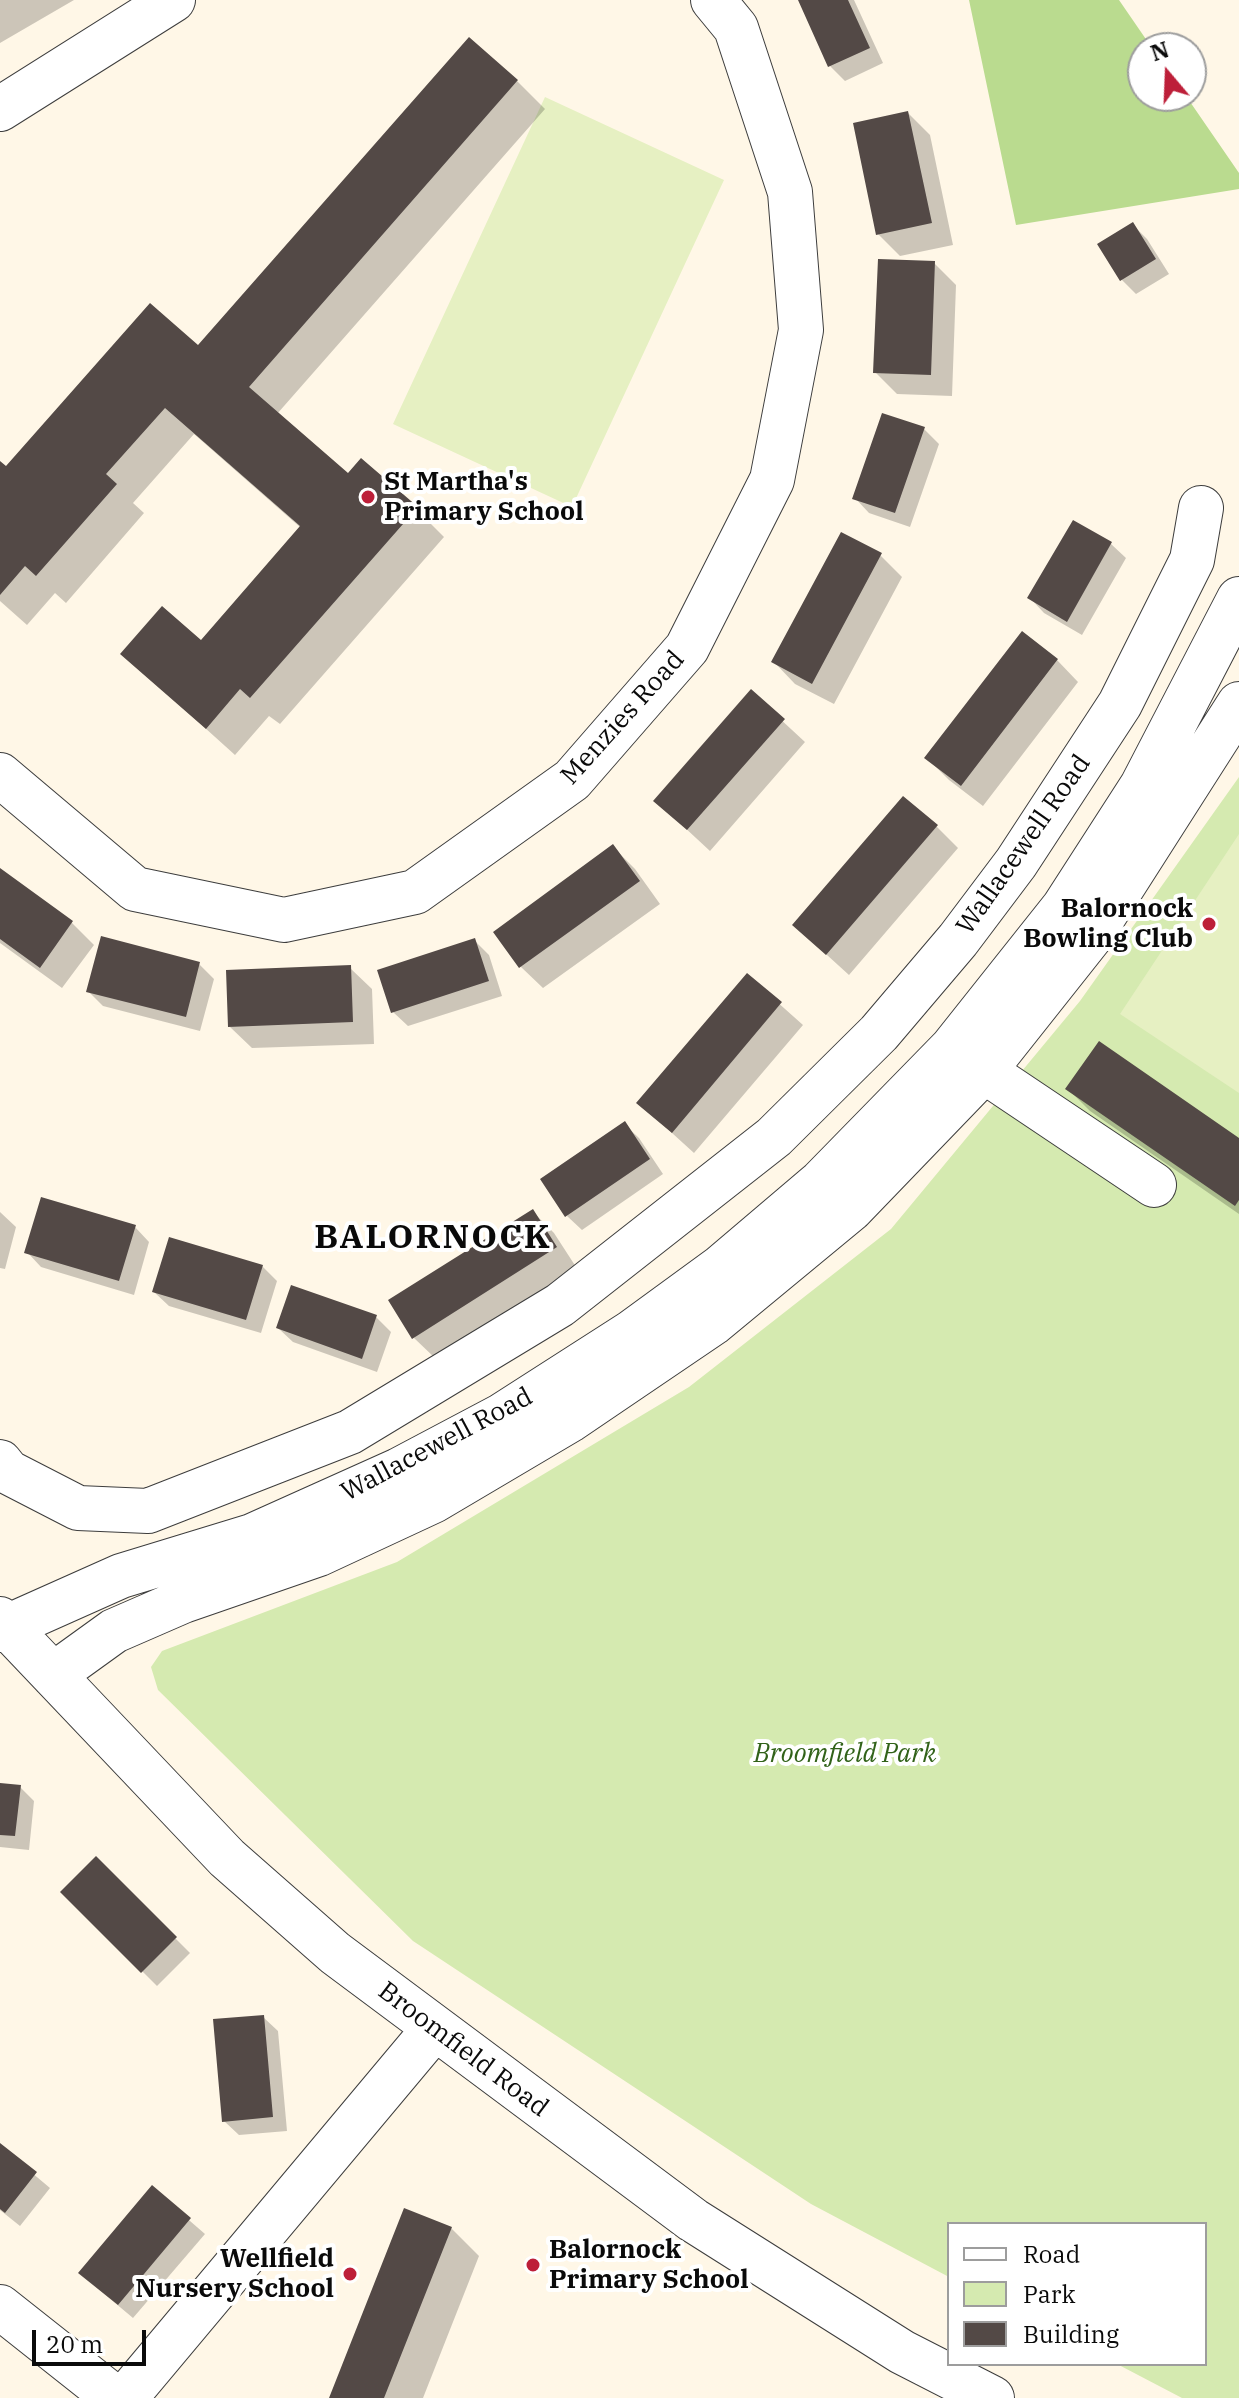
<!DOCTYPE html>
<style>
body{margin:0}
#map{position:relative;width:1239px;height:2398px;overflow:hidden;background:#fff7e7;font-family:"IBM Plex Serif",serif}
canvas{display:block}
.legend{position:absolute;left:947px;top:2222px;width:260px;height:144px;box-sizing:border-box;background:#fff;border:2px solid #9d9d9d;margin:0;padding:10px 14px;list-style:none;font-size:24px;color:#0a0a0a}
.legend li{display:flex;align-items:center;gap:16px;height:40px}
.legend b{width:40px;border:2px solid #9d9d9d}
.north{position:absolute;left:1127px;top:32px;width:80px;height:80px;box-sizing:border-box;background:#fff;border:2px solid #9d9d9d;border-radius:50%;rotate:341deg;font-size:22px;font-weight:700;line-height:32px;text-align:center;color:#0a0a0a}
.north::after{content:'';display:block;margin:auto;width:28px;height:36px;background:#bd1f39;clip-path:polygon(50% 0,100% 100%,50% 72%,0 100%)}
.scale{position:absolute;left:32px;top:2330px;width:114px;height:36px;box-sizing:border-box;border:4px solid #0a0a0a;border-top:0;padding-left:10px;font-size:24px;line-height:28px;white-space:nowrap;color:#0a0a0a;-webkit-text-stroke:6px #fff;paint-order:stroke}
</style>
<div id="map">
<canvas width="1239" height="2398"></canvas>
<ul class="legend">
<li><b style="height:10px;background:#fff"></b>Road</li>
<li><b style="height:22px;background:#d5eab0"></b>Park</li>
<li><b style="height:22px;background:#534946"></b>Building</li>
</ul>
<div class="north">N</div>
<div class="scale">20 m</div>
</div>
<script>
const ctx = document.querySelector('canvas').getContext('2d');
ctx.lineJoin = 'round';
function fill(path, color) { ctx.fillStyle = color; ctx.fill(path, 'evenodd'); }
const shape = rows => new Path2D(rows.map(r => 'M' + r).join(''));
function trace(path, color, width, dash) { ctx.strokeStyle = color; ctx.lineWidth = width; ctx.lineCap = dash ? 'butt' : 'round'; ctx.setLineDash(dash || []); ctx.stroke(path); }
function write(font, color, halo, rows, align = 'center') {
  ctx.font = font + ' "IBM Plex Serif",serif'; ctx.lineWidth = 8; ctx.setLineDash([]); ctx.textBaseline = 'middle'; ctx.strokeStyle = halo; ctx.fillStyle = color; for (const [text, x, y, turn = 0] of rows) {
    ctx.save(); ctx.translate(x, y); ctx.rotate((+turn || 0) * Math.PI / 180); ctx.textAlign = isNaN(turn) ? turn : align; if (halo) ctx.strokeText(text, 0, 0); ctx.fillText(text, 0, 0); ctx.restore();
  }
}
const green = shape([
 [1239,777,1239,2398,1182,2398,1117,2364,1205,2364,1205,2224,949,2224,949,2277,811,2204,413,1941,158,1690,151,1667,162,1651,397,1562,689,1387,891,1229,1080,1001]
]);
const forest = shape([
 [969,0,1119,0,1152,48,1143,48,1143,96,1186,96,1239,173,1239,189,1016,225]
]);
const pitch = shape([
 [545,97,724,180,572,507,393,424],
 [1239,834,1239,1093,1120,1014]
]);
const shadow = shape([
 [0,0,74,0,0,43],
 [800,0,854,0,883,63,845,81,830,66],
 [517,81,545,109,277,414,348,476,416,509,444,537,280,724,269,716,235,755,123,654,201,643,301,528,194,434,133,503,144,513,66,603,55,593,27,625,0,601,0,464,6,469,198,348],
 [908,113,930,135,953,245,900,256,878,234],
 [1133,225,1147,239,1169,274,1136,294,1122,280],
 [934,263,956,285,952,396,897,394,875,372],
 [884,415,924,429,939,444,910,527,869,513,855,498],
 [1074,522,1111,544,1126,558,1082,635,1044,613,1030,598],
 [880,555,902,577,834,704,795,684,774,662],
 [1057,660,1078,682,983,806,949,780,927,758],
 [751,692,805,742,710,851,655,800],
 [936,826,958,848,849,975,794,925],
 [613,847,635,869,660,904,543,988,521,967,496,932],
 [0,871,72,923,94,945,62,988,0,943],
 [474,940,489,955,502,996,408,1026,393,1012],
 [199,964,214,979,200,1031,103,1006,88,991],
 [350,968,372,989,374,1044,252,1048,230,1027],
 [748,976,803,1025,694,1153,639,1103],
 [1068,1089,1239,1141,1239,1214,1090,1111],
 [624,1124,639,1138,663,1174,582,1230,567,1216],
 [532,1211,554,1233,578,1270,436,1359,414,1338],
 [0,1212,16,1227,5,1269,0,1268],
 [135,1227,149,1242,134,1295,41,1267,27,1252],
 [262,1266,277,1281,261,1333,169,1306,154,1292],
 [376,1317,391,1332,377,1372,293,1342,278,1328],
 [0,1785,20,1787,34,1801,29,1850,0,1847],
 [96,1859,190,1953,157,1986,63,1892],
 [263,2017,278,2031,287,2131,239,2135,224,2121],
 [0,2146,50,2188,20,2226,0,2210],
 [152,2188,205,2234,133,2318,96,2287],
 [451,2228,479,2256,423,2398,331,2398]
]);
const building = shape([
 [798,0,848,0,870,48,828,67],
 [469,37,518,80,249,387,348,473,361,458,418,507,250,698,240,689,206,729,120,654,162,606,201,640,300,526,165,408,106,474,117,484,36,576,25,566,0,595,0,461,6,466,150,303,198,345],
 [908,111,932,223,876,235,853,123],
 [1133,222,1156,259,1120,281,1097,244],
 [878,259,935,261,931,375,873,373],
 [882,413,925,427,895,513,852,499],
 [1073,520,1112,542,1067,622,1027,598],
 [841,532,882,553,812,684,771,662],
 [1022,631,1058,659,961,786,924,758],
 [751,689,785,719,687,830,653,801],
 [903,796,938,825,826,955,792,925],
 [613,844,640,881,519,968,493,932],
 [0,868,73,921,40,968,0,939],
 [101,936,200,962,186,1017,86,992],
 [475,938,489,981,391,1013,377,970],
 [351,965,353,1022,228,1027,226,970],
 [747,973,782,1002,672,1133,636,1103],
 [1099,1041,1239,1138,1239,1200,1235,1206,1065,1089],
 [625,1121,650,1159,565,1217,540,1179],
 [41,1197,136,1225,119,1281,24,1253],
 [533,1209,557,1247,412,1339,388,1300],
 [169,1237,263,1265,246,1320,152,1292],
 [291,1285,377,1315,362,1359,276,1328],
 [0,1783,21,1785,15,1836,0,1835],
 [96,1856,177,1937,141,1973,60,1892],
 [264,2015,273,2117,222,2122,213,2019],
 [0,2143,37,2172,5,2213,0,2209],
 [152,2185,191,2218,118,2305,78,2273],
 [404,2208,452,2227,384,2398,329,2398]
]);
const minor = shape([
 [0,109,173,0],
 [0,775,135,889,284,920,415,892,572,780,687,648,772,480,801,330,790,192,736,28,713,0],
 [984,1071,1154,1185],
 [0,1462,8,1472,78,1508,148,1511,350,1432,560,1305,774,1137,879,1033,958,940,1016,863,1120,704,1192,560,1201,508],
 [0,1619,227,1858,335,1953,693,2220,902,2352,992,2398],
 [0,1630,121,1576,252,1536,399,1470,501,1416,632,1332,721,1267,821,1182,952,1048,1064,907,1142,786,1239,599],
 [53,1675,114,1631,183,1601,319,1554,433,1501,570,1420,713,1323,851,1209,984,1071,1091,936,1239,704],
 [0,2307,115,2398],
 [125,2398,434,2029]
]);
const markers = [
 [368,497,8,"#bd1f39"],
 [1209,924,8,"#bd1f39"],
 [533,2265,8,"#bd1f39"],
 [350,2274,8,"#bd1f39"]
];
const poiNames = [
 ["St Martha's",384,482],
 ["Primary School",384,512],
 ["Balornock",1193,909,"right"],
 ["Bowling Club",1193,939,"right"],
 ["Balornock",549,2250],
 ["Primary School",549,2280],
 ["Wellfield",334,2259,"right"],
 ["Nursery School",334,2289,"right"]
];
const streetNames = [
 ["Menzies Road",623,718,-48],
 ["Wallacewell Road",1024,845,-55],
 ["Wallacewell Road",437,1445,-28],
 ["Broomfield Road",463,2050,37]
];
const parkNames = [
 ["Broomfield Park",845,1754]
];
const districtNames = [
 ["BALORNOCK",433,1238]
];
fill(green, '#d5eab0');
fill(forest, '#badb8f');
fill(pitch, '#e6f0c2');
fill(shadow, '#0003');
fill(building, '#534946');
trace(minor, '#3d3d3d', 46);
trace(minor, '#fff', 44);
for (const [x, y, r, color] of markers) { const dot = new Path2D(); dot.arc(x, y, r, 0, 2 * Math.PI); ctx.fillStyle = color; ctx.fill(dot); trace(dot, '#fff', 3); }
write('bold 26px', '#0a0a0a', '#fff', poiNames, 'left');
write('26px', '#0a0a0a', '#fff', streetNames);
write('italic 26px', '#316219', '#fff', parkNames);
ctx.letterSpacing = '2px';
write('bold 34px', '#0a0a0a', '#fff', districtNames);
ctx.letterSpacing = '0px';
</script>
